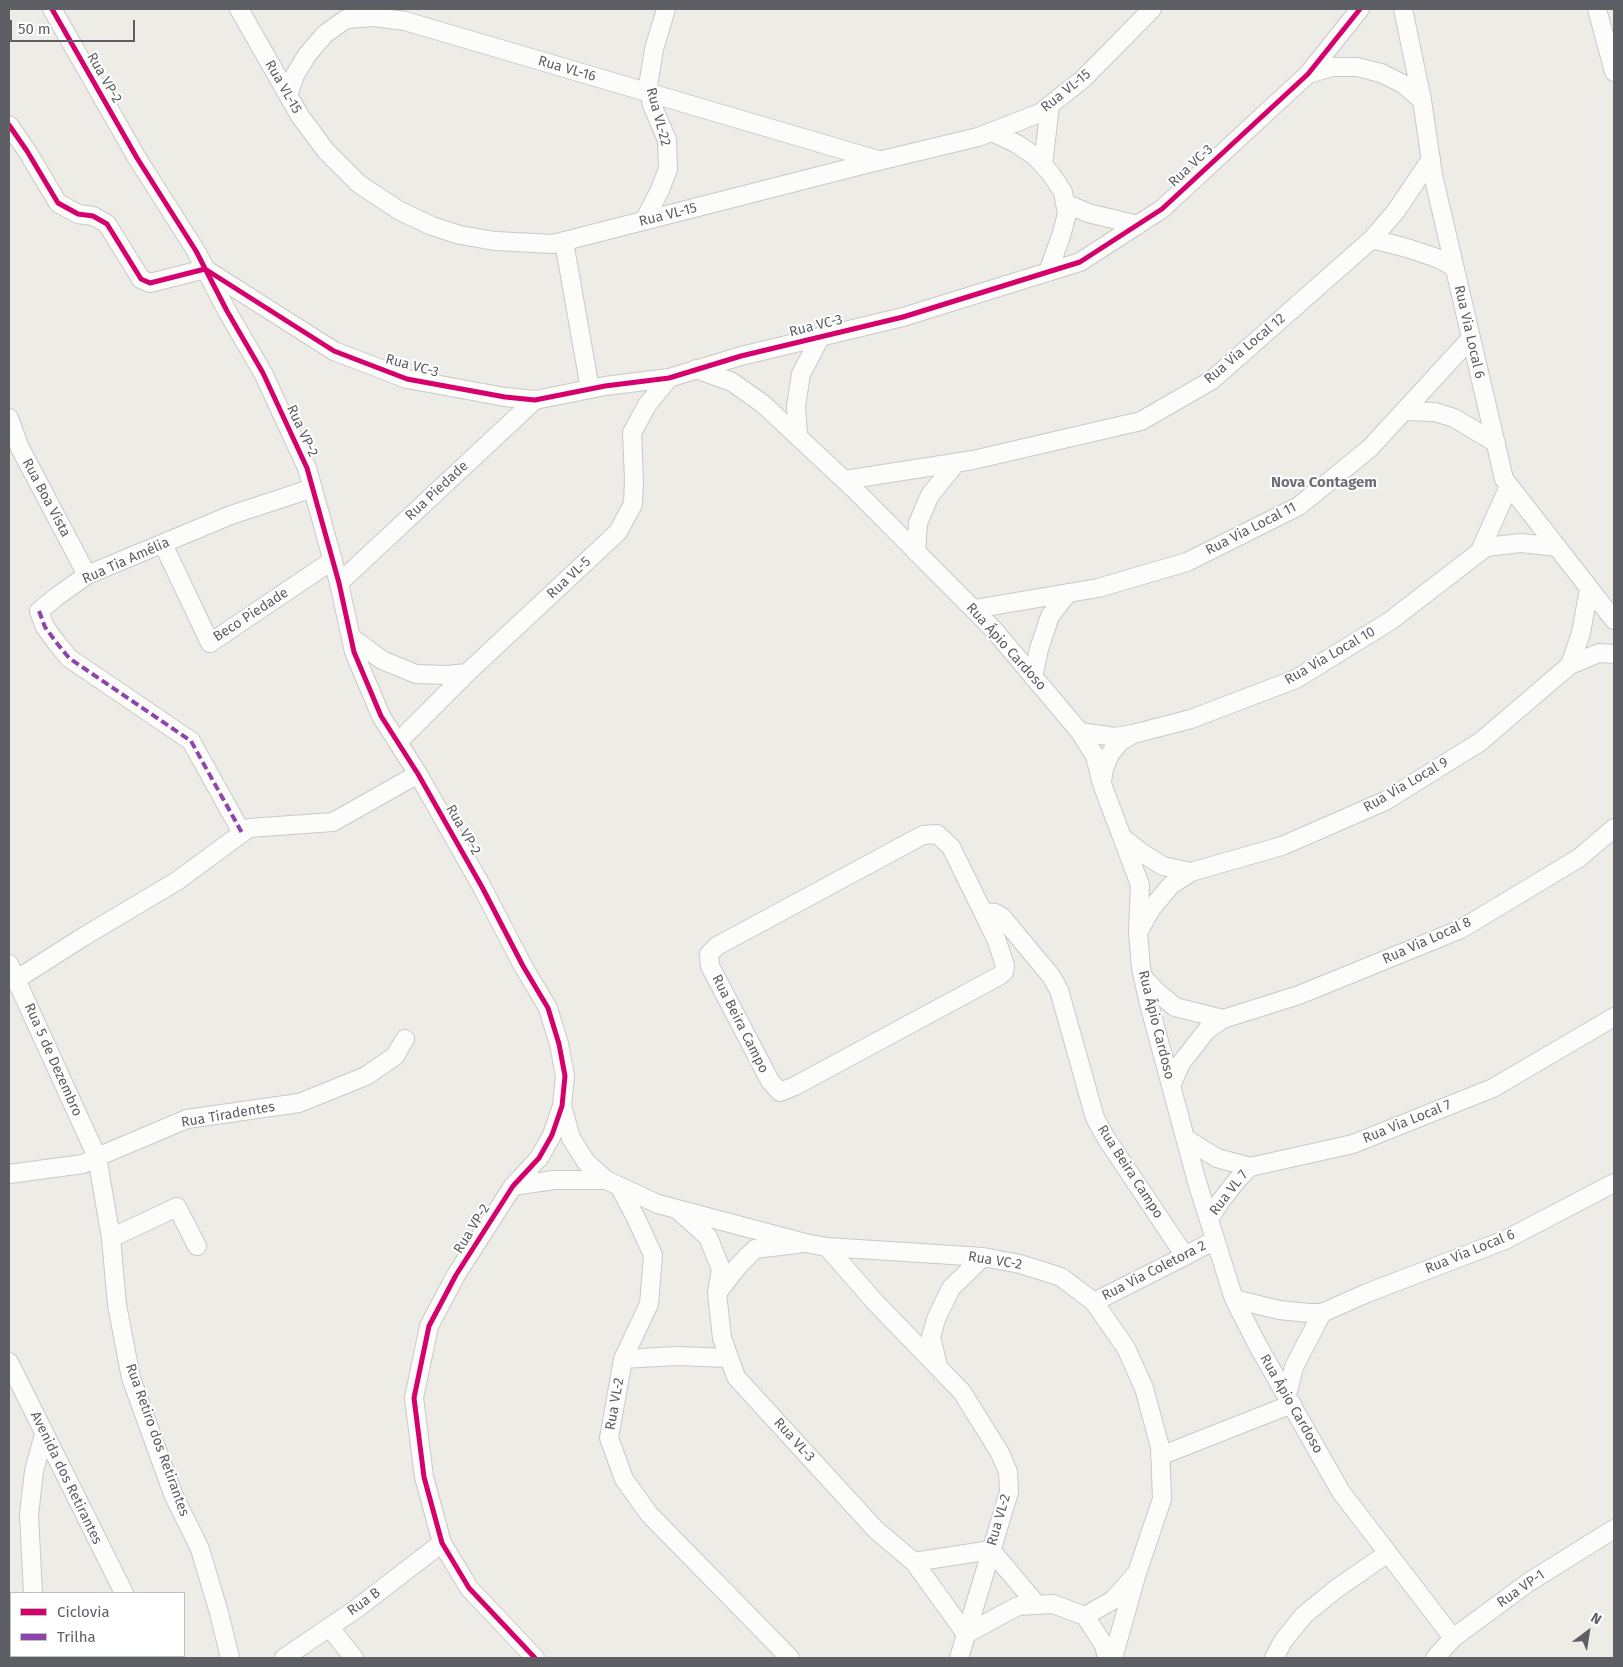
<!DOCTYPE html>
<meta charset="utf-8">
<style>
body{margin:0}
#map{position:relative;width:1623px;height:1667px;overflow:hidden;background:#edece7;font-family:"Fira Sans",sans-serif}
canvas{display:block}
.frame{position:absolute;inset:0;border:10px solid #5d5f65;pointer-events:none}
.legend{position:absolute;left:10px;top:1592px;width:175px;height:65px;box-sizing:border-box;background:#fff;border:1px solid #bebfc1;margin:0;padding:6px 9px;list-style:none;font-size:15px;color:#5d5f65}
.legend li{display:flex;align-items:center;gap:10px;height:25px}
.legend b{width:25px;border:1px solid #bebfc1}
.north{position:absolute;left:1563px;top:1607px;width:50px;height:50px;-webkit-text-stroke:4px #fff;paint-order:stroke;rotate:31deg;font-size:14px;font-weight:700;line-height:20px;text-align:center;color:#5d5f65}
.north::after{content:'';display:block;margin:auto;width:18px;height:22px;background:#5d5f65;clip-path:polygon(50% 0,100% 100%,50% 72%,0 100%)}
.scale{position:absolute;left:10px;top:20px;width:125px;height:22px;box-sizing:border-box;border:2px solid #5d5f65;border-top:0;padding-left:6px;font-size:15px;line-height:18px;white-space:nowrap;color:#5d5f65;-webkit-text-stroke:4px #fff;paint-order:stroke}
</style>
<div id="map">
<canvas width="1623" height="1667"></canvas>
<div class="frame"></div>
<ul class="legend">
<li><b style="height:6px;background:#d6006c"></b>Ciclovia</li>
<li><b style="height:6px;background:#8e44ad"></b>Trilha</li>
</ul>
<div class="north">N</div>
<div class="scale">50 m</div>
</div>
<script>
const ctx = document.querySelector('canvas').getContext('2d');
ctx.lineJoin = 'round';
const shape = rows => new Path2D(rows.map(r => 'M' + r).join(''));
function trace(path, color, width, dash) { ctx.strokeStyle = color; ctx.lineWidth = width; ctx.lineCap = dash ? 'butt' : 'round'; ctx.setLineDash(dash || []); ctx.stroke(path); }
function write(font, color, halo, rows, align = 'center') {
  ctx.font = font + ' "Fira Sans",sans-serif'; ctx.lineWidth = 4; ctx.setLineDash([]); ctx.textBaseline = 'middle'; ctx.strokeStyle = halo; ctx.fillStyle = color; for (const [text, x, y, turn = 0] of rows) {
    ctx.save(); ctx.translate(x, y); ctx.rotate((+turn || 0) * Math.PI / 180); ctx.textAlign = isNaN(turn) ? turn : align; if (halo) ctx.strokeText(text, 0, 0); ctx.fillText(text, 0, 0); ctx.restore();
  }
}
const minor = shape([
 [52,9,137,158,196,251,227,311,263,373,307,468,339,583,354,652,381,716,418,774,482,887,523,966,548,1008,559,1044,565,1076,562,1106,552,1135,539,1158,513,1186,456,1275,429,1326,414,1398,424,1477,442,1543,469,1588,535,1658],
 [239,9,300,116,326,151,359,184,400,211,432,226,460,235,495,241,553,244,870,163,978,137,1040,113,1083,79,1152,9],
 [1403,9,1422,100,1433,175,1504,479,1614,620],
 [1597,9,1614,72],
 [1308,74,1332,67,1357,67,1381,73,1403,84,1422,100],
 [288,95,295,75,307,55,325,34,346,19,374,17,405,21,878,160],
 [9,125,27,151,58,203,78,214,93,216,107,224,141,279,150,283,205,269,334,351,407,379,505,397,535,400,605,386,669,378,741,356,903,317,1080,262,1162,209,1308,74,1360,9],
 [992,132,1017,144,1036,157,1051,174,1063,192,1067,214,1061,236,1048,272],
 [1043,165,1050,105],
 [1065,203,1088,213,1138,225],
 [644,221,660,190,668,169,667,140,652,105,648,86,654,49,666,9],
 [1372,239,1396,211,1431,159],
 [564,242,590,389],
 [696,369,732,382,763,404,855,490,994,630,1080,732,1095,756,1102,784,1140,885,1138,932,1141,968,1149,1004,1197,1182,1234,1299,1257,1344,1341,1492,1453,1638],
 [1404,411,1435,412,1454,418,1496,443],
 [9,418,20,448,87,575],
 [798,436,796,406,801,374,821,336],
 [845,480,973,460,1141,421,1212,380,1372,239,1407,248,1437,258,1454,267],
 [163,544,210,643,333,560],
 [1480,551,1509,486],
 [916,552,918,523,930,495,956,463],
 [339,583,535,400],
 [974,609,1098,588,1187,562,1299,506,1370,448,1471,338],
 [351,637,382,660,416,674,447,675,467,673],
 [1570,665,1581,633,1589,589],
 [1033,677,1039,649,1050,616,1068,593],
 [1080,732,1115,737,1133,734,1191,719,1296,679,1390,621,1486,547,1521,543,1557,547],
 [398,742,467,673,618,532,633,504,634,481,632,433,647,405,669,378],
 [1102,781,1104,769,1110,754,1120,742,1133,734],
 [242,833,191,741,69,658,56,642,45,627,39,611,56,597,87,575,231,515,313,488],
 [1123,838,1142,853,1163,866,1191,872],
 [983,912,997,941,1005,966,1004,972,999,976,795,1086,780,1092,770,1081,710,966,709,954,717,946,923,835,937,834,951,847,983,912,995,913,1002,917,1051,976,1059,990,1095,1118,1106,1138,1185,1256],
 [1140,929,1151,909,1171,885,1191,872,1282,846,1385,801,1480,742,1570,665,1599,653,1614,654],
 [9,964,97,1157,111,1238,117,1305,131,1378,173,1494,200,1549,219,1613,230,1658],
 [1143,977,1156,991,1175,1007,1223,1019,1299,995,1461,929,1579,858,1614,828],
 [17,979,83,937,177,881,249,828,333,822,418,774],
 [1171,1086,1181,1063,1207,1030,1223,1019],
 [562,1106,571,1138,586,1162,606,1180,658,1204,805,1243,827,1247,983,1257,1020,1264,1061,1277,1094,1302,1126,1348,1144,1388,1160,1447,1162,1499,1137,1573,1113,1658],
 [1186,1139,1217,1158,1250,1167,1353,1144,1493,1088,1614,1017],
 [9,1174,83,1164,97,1157,187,1119,299,1103,366,1076,395,1056,405,1039],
 [513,1186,554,1180,606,1180],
 [619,1186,635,1216,653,1255,649,1304,623,1359,609,1438,624,1479,649,1514,790,1658],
 [678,1210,708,1237,721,1269,717,1293,722,1338,736,1377,876,1530,914,1562,991,1550,1037,1605],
 [1209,1219,1220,1202,1238,1179,1250,1167],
 [111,1238,177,1207,197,1246],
 [827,1247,875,1302,962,1392,1000,1453,1008,1472,1009,1492,959,1658],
 [718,1292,739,1265,755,1249,797,1244],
 [1234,1299,1279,1310,1309,1313,1322,1313,1367,1293,1505,1240,1614,1183],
 [1094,1302,1185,1256,1215,1240],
 [623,1359,677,1356,729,1358],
 [9,1362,124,1593],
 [938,1366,931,1337,936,1319,951,1288,983,1257],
 [1287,1395,1294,1367,1322,1313],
 [1160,1456,1292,1404],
 [914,1562,966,1634,1018,1606,1053,1604,1085,1616,1104,1645,1107,1658],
 [33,1593,29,1515,34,1471,44,1434],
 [1085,1616,1113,1600,1134,1576],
 [329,1627,354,1658],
 [152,1656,152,1658],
 [24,1658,41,1656],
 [284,1658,356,1609,442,1543],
 [1274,1658,1283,1641,1304,1615,1336,1589,1388,1553],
 [1435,1658,1453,1638,1529,1582,1614,1529]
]);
const quiet = shape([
 [39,611,45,627,56,642,69,658,191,741,242,833]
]);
const cycleway = shape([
 [52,9,137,158,196,251,227,311,263,373,307,468,339,583,354,652,381,716,418,774,482,887,523,966,548,1008,559,1044,565,1076,562,1106,552,1135,539,1158,513,1186,456,1275,429,1326,414,1398,424,1477,442,1543,469,1588,535,1658],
 [9,125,27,151,58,203,78,214,93,216,107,224,141,279,150,283,205,269,334,351,407,379,505,397,535,400,605,386,669,378,741,356,903,317,1080,262,1162,209,1308,74,1360,9]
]);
const streetNames = [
 ["Rua VL-16",567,69,16],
 ["Rua VP-2",104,78,60],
 ["Rua VL-15",283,87,60],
 ["Rua VL-15",1066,91,-39],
 ["Rua VL-22",658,117,75],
 ["Rua VC-3",1191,166,-43],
 ["Rua VL-15",668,215,-14],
 ["Rua VC-3",816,326,-14],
 ["Rua Via Local 6",1469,332,77],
 ["Rua Via Local 12",1245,349,-40],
 ["Rua VC-3",412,366,15],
 ["Rua VP-2",302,431,65],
 ["Rua Piedade",437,491,-43],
 ["Rua Boa Vista",46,498,62],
 ["Rua Via Local 11",1251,529,-27],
 ["Rua Tia Amélia",126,561,-24],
 ["Rua VL-5",569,578,-43],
 ["Beco Piedade",251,615,-33],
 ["Rua Ápio Cardoso",1006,647,48],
 ["Rua Via Local 10",1330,656,-30],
 ["Rua Via Local 9",1406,785,-30],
 ["Rua VP-2",463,830,60],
 ["Rua Via Local 8",1427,941,-24],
 ["Rua Beira Campo",740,1024,63],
 ["Rua Ápio Cardoso",1156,1025,76],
 ["Rua 5 de Dezembro",53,1060,66],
 ["Rua Tiradentes",228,1115,-10],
 ["Rua Via Local 7",1407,1122,-22],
 ["Rua Beira Campo",1130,1172,57],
 ["Rua VL 7",1229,1193,-52],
 ["Rua VP-2",472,1229,-58],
 ["Rua Via Local 6",1470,1252,-22],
 ["Rua VC-2",995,1261,9],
 ["Rua Via Coletora 2",1154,1271,-27],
 ["Rua VL-2",615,1404,-80],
 ["Rua Ápio Cardoso",1291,1404,60],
 ["Rua Retiro dos Retirantes",157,1440,70],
 ["Rua VL-3",794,1440,48],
 ["Avenida dos Retirantes",66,1478,64],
 ["Rua VL-2",999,1520,-74],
 ["Rua VP-1",1521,1589,-35],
 ["Rua B",364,1602,-36]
];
const neighbourhoodNames = [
 ["Nova Contagem",1324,483]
];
trace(minor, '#c9c9c7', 20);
trace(minor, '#fcfcfb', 18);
trace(quiet, '#8e44ad', 4, [8, 4]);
trace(cycleway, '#d6006c', 5);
write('14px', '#5d5f65', '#fff', streetNames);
write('bold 15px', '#6e7177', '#fff', neighbourhoodNames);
</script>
